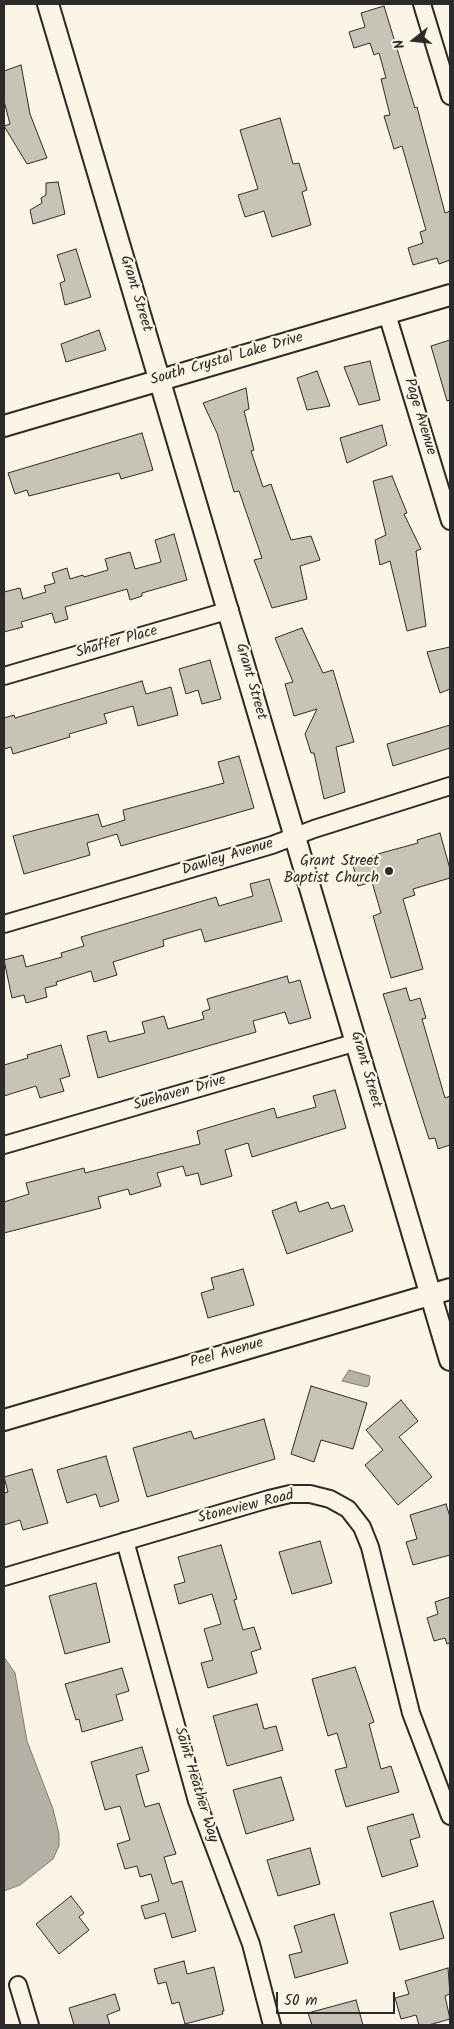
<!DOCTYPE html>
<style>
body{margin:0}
#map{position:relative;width:454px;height:2029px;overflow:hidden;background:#fcf5e5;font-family:Kalam,sans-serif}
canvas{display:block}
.frame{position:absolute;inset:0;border:5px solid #2b2b2b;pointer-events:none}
.north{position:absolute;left:389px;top:15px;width:50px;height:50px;-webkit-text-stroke:4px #fcf5e5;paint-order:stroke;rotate:254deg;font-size:14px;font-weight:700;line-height:20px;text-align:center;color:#2b2b2b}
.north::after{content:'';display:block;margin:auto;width:18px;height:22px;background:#2b2b2b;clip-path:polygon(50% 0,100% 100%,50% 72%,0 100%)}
.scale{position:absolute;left:276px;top:1992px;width:119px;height:22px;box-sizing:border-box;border:2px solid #2b2b2b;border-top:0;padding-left:6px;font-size:15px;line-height:18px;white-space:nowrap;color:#2b2b2b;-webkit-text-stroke:4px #fcf5e5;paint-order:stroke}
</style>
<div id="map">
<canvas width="454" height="2029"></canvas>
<div class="frame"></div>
<div class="north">N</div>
<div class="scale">50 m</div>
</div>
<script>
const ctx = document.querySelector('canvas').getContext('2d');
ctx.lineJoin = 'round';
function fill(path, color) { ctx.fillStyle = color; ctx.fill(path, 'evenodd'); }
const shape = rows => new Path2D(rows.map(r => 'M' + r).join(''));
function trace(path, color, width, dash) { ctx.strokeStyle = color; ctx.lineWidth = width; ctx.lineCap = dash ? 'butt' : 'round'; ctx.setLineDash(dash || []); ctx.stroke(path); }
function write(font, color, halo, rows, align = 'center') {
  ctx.font = font + ' Kalam,sans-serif'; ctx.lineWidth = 4.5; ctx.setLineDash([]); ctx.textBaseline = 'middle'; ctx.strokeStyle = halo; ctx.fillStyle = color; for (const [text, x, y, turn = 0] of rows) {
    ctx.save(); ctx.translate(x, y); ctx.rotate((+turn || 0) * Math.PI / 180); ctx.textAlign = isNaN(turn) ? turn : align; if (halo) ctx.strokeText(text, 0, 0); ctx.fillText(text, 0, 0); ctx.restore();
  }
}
const water = shape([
 [349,1370,370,1376,369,1385,367,1387,342,1381,349,1370],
 [4,1657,15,1673,27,1741,53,1809,59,1834,59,1846,53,1859,20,1885,4,1891,4,1657]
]);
const building = shape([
 [384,6,415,108,417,107,445,213,450,211,450,260,439,264,437,258,413,265,408,248,423,243,420,232,426,230,402,146,394,149,384,116,390,115,381,79,386,78,379,53,374,55,370,43,354,48,349,32,365,27,361,13,384,6],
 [21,65,30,114,47,158,27,164,4,126,10,124,4,101,4,71,21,65],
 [280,118,293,164,299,163,307,190,302,192,311,225,272,237,264,211,245,217,238,195,258,189,240,130,280,118],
 [58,182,65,214,33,224,30,210,42,203,41,198,46,195,46,183,58,182],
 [76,249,91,297,65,305,60,283,65,281,57,255,76,249],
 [99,330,106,350,66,362,61,344,99,330],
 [450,340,450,400,447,401,431,346,450,340],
 [370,361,380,400,359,405,344,367,370,361],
 [317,371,330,406,307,410,297,378,317,371],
 [246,388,249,409,244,411,254,450,251,451,263,487,271,484,291,540,311,536,320,560,300,566,307,599,272,608,254,560,262,558,239,491,234,492,217,433,203,403,246,388],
 [382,425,387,445,347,463,340,438,382,425],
 [142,433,153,470,121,479,119,473,29,496,27,490,15,494,8,473,142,433],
 [392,476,407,513,404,514,421,549,416,551,426,626,407,631,390,561,380,565,375,540,386,535,373,481,392,476],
 [174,534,187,580,142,593,142,596,130,600,127,589,65,607,68,619,55,623,52,613,21,622,23,627,4,632,4,592,20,588,23,599,46,592,44,586,55,583,52,573,67,568,70,579,83,575,84,577,108,570,105,559,130,552,135,569,161,562,155,540,174,534],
 [302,628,323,673,333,670,354,742,336,747,345,792,324,799,314,753,311,753,305,734,317,709,294,716,285,684,293,682,275,638,302,628],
 [450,647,450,689,440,693,427,652,450,647],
 [210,660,221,699,202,704,198,690,186,694,179,669,210,660],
 [142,681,146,694,171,687,178,715,138,726,133,706,104,714,107,723,69,734,70,737,13,754,11,747,4,749,4,718,14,715,15,718,142,681],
 [450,725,450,748,393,766,387,744,450,725],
 [239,756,254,808,121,846,117,834,87,843,90,855,24,874,13,836,98,814,102,827,125,820,123,810,224,783,218,762,239,756],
 [440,833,450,869,450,878,413,889,415,895,403,899,423,969,391,978,373,916,381,913,372,882,358,886,352,861,418,843,417,840,440,833],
 [269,879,282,921,205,942,201,929,163,940,164,946,113,962,117,975,94,982,91,971,56,982,57,985,45,988,47,997,26,1003,24,995,12,998,4,960,23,955,26,967,62,957,61,953,84,946,81,937,216,897,219,906,253,896,250,884,269,879],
 [287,976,289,983,300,980,311,1018,289,1024,285,1012,253,1021,256,1032,98,1078,87,1036,106,1031,109,1042,145,1033,142,1022,164,1016,168,1029,204,1019,202,1012,210,1009,207,999,287,976],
 [406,988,410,1001,420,998,426,1018,422,1019,445,1098,450,1096,450,1145,438,1149,435,1138,429,1139,383,994,406,988],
 [61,1045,70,1076,60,1079,64,1091,40,1098,36,1086,4,1096,4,1065,28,1058,27,1055,61,1045],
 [335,1090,346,1128,252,1157,248,1143,225,1150,232,1176,201,1185,198,1173,186,1176,183,1166,157,1173,161,1186,130,1195,128,1189,98,1197,101,1208,4,1233,4,1202,29,1194,26,1183,84,1168,85,1173,200,1144,197,1131,274,1108,277,1118,316,1107,313,1096,335,1090],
 [296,1202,299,1212,328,1202,331,1209,344,1205,353,1231,287,1254,272,1211,296,1202],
 [243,1269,254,1305,208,1318,201,1293,214,1289,211,1278,243,1269],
 [311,1386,367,1403,353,1449,321,1440,314,1462,291,1454,311,1386],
 [401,1400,418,1421,399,1437,432,1477,398,1505,365,1465,383,1450,366,1430,401,1400],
 [264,1419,275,1459,147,1497,133,1448,191,1431,194,1439,264,1419],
 [106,1456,119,1501,100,1507,96,1494,67,1503,57,1470,106,1456],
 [32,1469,48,1523,23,1530,20,1520,4,1525,4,1493,8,1492,4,1477,32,1469],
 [446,1504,450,1517,450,1555,413,1565,406,1542,417,1539,410,1515,446,1504],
 [320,1541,332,1583,292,1594,279,1552,320,1541],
 [221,1545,237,1599,234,1600,243,1630,254,1627,261,1649,251,1652,257,1673,208,1688,201,1663,213,1660,204,1629,221,1624,212,1594,179,1604,174,1585,185,1582,178,1557,221,1545],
 [96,1583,110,1642,65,1654,49,1596,96,1583],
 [450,1597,450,1643,447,1644,445,1638,434,1641,427,1618,438,1614,435,1602,450,1597],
 [355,1667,374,1722,369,1724,381,1769,391,1766,399,1792,346,1807,335,1770,347,1767,337,1733,328,1736,312,1679,355,1667],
 [122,1668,129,1691,116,1695,123,1720,82,1732,79,1719,76,1720,65,1684,122,1668],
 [257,1704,264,1729,276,1726,283,1750,227,1766,213,1716,257,1704],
 [142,1747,149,1771,136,1775,145,1807,159,1803,176,1854,164,1857,172,1884,182,1881,196,1931,172,1938,165,1913,145,1919,141,1906,159,1901,151,1874,140,1877,137,1866,125,1869,117,1844,130,1840,120,1806,105,1810,91,1762,142,1747],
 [281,1777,294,1820,246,1834,233,1790,281,1777],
 [413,1814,420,1837,410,1840,418,1866,382,1877,367,1827,413,1814],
 [310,1848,320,1884,278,1896,267,1860,310,1848],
 [71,1896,84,1913,79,1917,89,1930,59,1954,36,1924,71,1896],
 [433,1901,444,1938,400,1950,390,1913,433,1901],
 [334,1914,348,1963,295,1978,289,1955,302,1952,294,1926,334,1914],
 [184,1961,187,1974,214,1967,224,2011,222,2011,223,2014,185,2024,179,2002,172,2004,166,1982,158,1984,154,1969,184,1961],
 [448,1968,450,1994,445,1996,450,2019,429,2025,419,2025,416,2015,401,2019,395,1998,409,1994,405,1981,448,1968],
 [115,1994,120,2010,107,2015,110,2025,74,2025,69,2008,115,1994],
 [356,2000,363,2025,312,2025,308,2013,356,2000]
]);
const minor = shape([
 [422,4,450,96],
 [387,314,450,521],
 [4,676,230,610],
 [4,924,272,845,314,829,450,786],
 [4,1145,357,1042],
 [125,1541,197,1801,251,1944,272,2025],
 [4,1577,269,1499,290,1494,310,1494,330,1499,348,1509,362,1527,370,1547,411,1713,450,1816],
 [18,1985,30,2025]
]);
const tertiary = shape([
 [48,4,450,1360],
 [4,426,450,295],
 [4,1420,450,1289]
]);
const markers = [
 [389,871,5,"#2b2b2b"]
];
const streetNames = [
 ["Grant Street",135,294,73],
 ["South Crystal Lake Drive",227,360,-16],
 ["Page Avenue",419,417,73],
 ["Shaffer Place",117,643,-16],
 ["Grant Street",250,682,74],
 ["Dawley Avenue",228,858,-17],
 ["Grant Street",365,1070,74],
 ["Suehaven Drive",180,1094,-16],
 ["Peel Avenue",227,1354,-16],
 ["Stoneview Road",246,1508,-14],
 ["Saint Heather Way",195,1785,73]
];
const poiNames = [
 ["Grant Street",379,862],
 ["Baptist Church",379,879]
];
fill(water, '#b4b0a5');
trace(water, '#7d7b74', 1);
fill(building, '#c8c3b7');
trace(building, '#2b2b2b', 1);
trace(minor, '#2b2b2b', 20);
trace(tertiary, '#2b2b2b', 24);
trace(minor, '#fcf5e5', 16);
trace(tertiary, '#fcf5e5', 20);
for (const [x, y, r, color] of markers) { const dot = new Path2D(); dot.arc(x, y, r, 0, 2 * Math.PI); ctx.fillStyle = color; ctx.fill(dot); trace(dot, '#fcf5e5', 2); }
write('15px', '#2b2b2b', '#fcf5e5', streetNames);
write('15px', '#2b2b2b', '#fcf5e5', poiNames, 'right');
</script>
